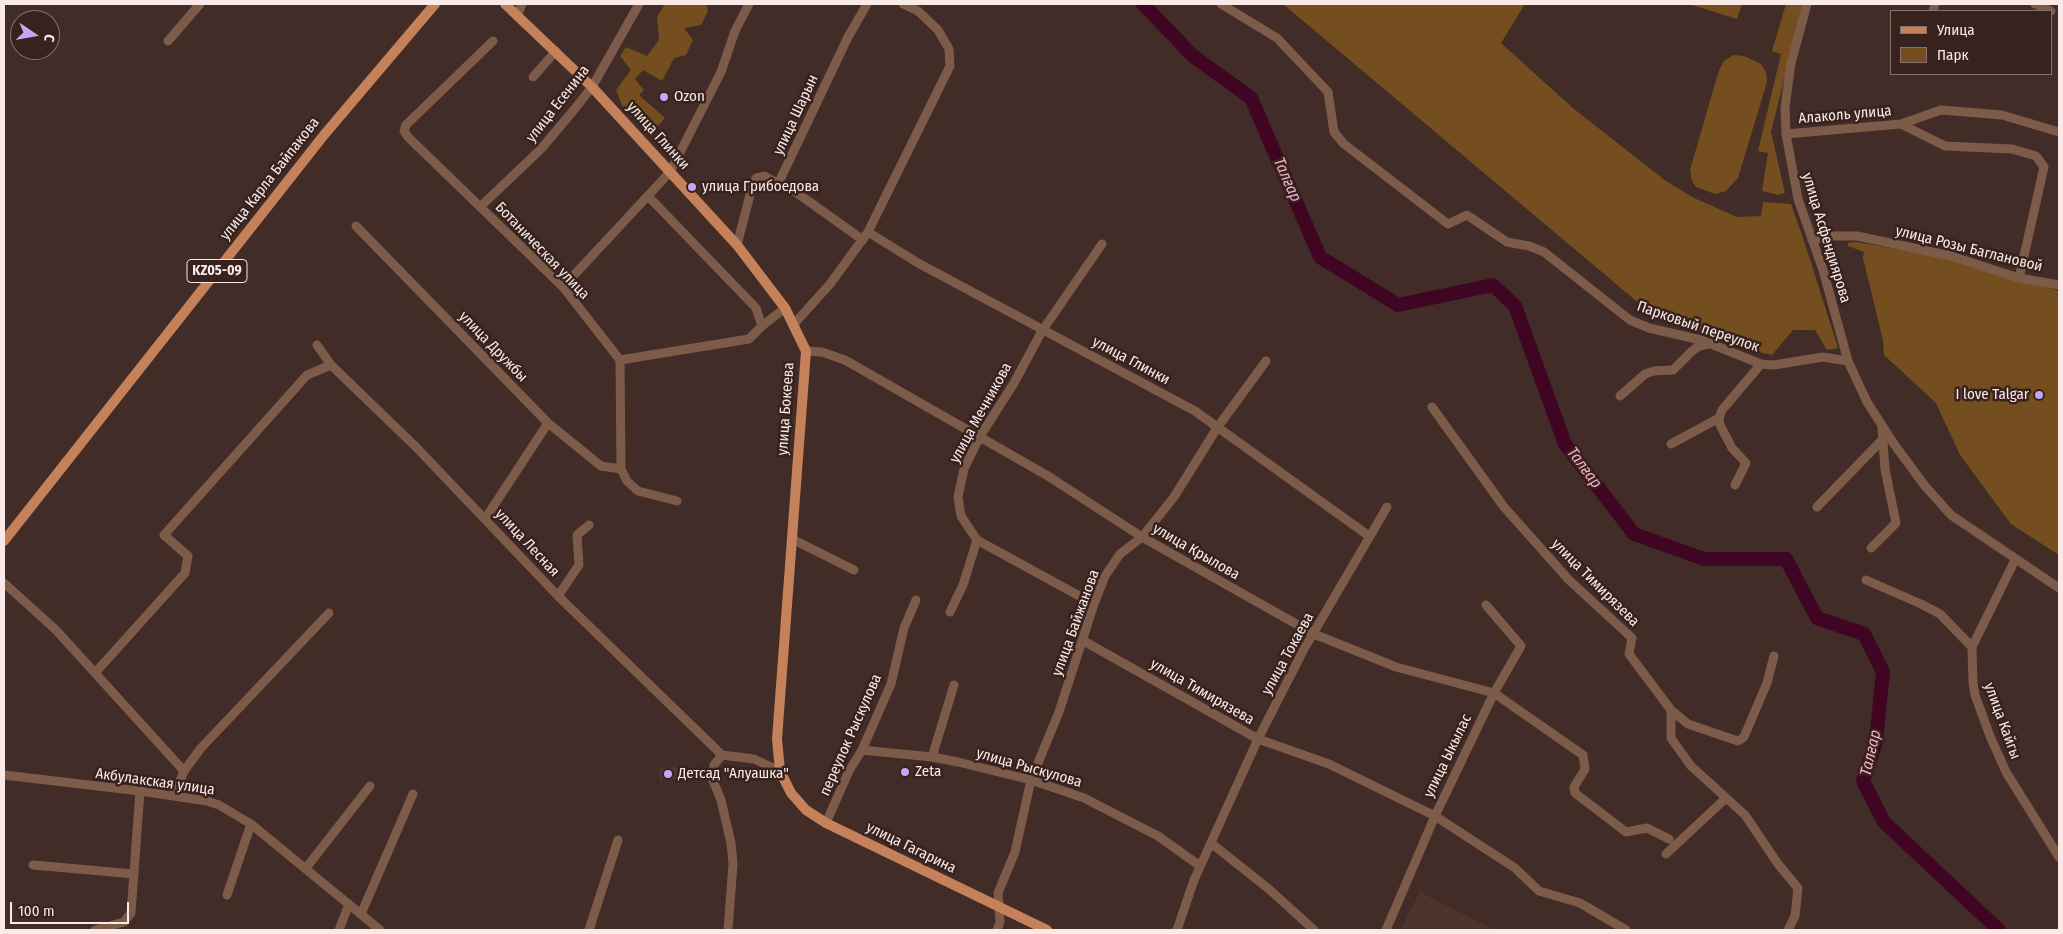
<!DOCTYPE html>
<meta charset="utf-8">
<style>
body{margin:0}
#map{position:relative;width:2063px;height:934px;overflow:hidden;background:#412c27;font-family:"Fira Sans Condensed",sans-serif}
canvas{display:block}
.frame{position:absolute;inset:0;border:5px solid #f9eae7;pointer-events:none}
.legend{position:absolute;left:1890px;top:10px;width:162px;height:65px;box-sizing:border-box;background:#37221e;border:1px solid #85726e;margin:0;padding:6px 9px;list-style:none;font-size:15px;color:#f9eae7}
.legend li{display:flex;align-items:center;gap:10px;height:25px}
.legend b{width:25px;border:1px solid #85726e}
.north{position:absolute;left:10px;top:10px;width:50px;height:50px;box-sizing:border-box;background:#37221e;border:1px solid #85726e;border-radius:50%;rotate:102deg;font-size:14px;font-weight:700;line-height:20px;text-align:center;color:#f9eae7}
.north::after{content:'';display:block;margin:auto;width:18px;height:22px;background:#c1a8f3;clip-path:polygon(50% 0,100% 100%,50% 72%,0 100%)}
.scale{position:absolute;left:10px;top:902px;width:119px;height:22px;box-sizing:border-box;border:2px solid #f9eae7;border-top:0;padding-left:6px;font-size:15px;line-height:18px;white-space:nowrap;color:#f9eae7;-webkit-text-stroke:4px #37221e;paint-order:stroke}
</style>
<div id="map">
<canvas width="2063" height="934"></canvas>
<div class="frame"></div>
<ul class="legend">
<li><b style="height:6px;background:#c4815a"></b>Улица</li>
<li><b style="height:14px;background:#744e1e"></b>Парк</li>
</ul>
<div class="north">С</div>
<div class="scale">100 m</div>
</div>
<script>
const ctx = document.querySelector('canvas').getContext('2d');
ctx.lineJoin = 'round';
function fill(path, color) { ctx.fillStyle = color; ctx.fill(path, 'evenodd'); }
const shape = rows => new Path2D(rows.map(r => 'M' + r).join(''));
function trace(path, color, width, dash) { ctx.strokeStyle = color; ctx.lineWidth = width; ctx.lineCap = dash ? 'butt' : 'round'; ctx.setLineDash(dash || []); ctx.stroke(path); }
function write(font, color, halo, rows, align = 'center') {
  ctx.font = font + ' "Fira Sans Condensed",sans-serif'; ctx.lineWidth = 5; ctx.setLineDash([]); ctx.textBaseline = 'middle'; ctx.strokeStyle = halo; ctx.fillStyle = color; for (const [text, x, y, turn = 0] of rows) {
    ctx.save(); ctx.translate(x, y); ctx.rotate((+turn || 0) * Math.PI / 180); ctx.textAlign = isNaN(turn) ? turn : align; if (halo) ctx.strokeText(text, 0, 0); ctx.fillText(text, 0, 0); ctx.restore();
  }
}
const built = shape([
 [677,767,678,779,660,780,659,768],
 [1420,892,1495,930,1400,930]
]);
const green = shape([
 [665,4,706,4,708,11,701,25,684,28,693,40,686,55,674,58,662,81,643,70,635,79,644,90,639,95,665,118,657,127,624,110,616,90,631,70,620,56,626,47,647,56,659,40,657,17],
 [1283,4,1525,4,1501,43,1574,109,1666,181,1694,198,1737,217,1761,216,1763,202,1791,204,1807,250,1838,348,1827,350,1815,330,1793,330,1772,355,1734,346,1641,305],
 [1689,4,1742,4,1737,19],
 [1786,4,1803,4,1771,132,1785,193,1778,195,1762,191,1768,153,1758,151,1781,54,1772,51],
 [1733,55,1744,56,1761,64,1766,72,1767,82,1738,178,1726,191,1715,194,1696,187,1692,181,1690,170,1719,70,1724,61],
 [1856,242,1959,260,2059,291,2059,555,2011,524,1960,455,1936,403,1884,355,1883,340,1863,258,1864,252,1848,246,1848,243]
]);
const river = shape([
 [1143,4,1193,56,1251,98,1320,257,1398,305,1493,285,1515,306,1565,444,1634,534,1704,559,1786,559,1817,618,1864,634,1883,672,1876,741,1863,781,1884,822,1999,930]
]);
const minor = shape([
 [1221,4,1277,38,1328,92,1334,132,1344,144,1448,224,1467,215,1507,242,1529,246,1544,252,1630,320,1649,328,1701,340,1761,364,1774,365,1823,357,1848,361],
 [1807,4,1791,63,1785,107,1786,134,1798,199,1823,270,1848,361,1867,402,1894,444,1925,486,1951,515,2059,588],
 [2035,4,2051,11],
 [1933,11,1935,4],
 [517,16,522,4],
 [168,41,200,4],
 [493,41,406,125,404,131,408,137,563,287,620,360,621,469,627,481,638,491,677,501],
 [533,77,556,51],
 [1901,124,1941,110,2002,115,2059,132],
 [1786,134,1901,124,1945,146,2012,149,2036,156,2044,167,2019,278],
 [779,182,848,37,867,4],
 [648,196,756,308,762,326],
 [480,207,541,149,573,111,592,87,639,4],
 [356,226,548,423,601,466,621,469],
 [868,232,918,263,1195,411,1369,536],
 [1812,240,1830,236,1857,236,1951,256,2019,278,2059,285],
 [737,245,751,191,756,178,764,176,797,193,863,240],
 [563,287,670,172,721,72,735,31,749,4],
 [794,324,830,284,868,232,950,66,949,49,938,30,918,11,903,4],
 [317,345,331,365,416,447,558,596,722,755],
 [806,351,822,352,845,360,1048,476,1142,537,1314,634,1396,667,1494,693,1583,755,1585,769,1574,787,1575,793,1626,832,1647,828,1669,839],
 [620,360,749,339,762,326,785,308],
 [1620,396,1645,374,1654,371,1673,370,1692,351,1699,346,1709,344],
 [1432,407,1504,507,1569,580,1632,638,1629,654,1671,710,1671,738,1691,766,1745,815,1778,864,1798,888,1795,916,1788,930],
 [1671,444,1719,418],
 [1735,485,1746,463,1732,448,1720,425,1719,418,1722,410,1761,364],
 [1817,507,1883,439],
 [485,519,548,423],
 [792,539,854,570],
 [1871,548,1896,523,1885,469,1882,428],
 [2015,560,1972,647,1973,683,1975,695,1990,736,2006,772,2059,857],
 [1866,580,1921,604,1940,614,1972,647],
 [4,583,56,630,184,771],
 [558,596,579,565,577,535,589,525],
 [1094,604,977,540,961,516,958,497,964,469,979,438,1014,383,1042,331,1102,244],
 [950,612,963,585,977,540],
 [1082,640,1258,739,1329,764,1435,816,1515,868,1539,891,1580,903,1626,930],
 [95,673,185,573,188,556,164,535,307,375,331,365],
 [1671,710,1688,724,1738,741,1744,737,1767,683,1774,656],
 [862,750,932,757,958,762,1031,780,1084,798,1158,836,1200,866],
 [932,757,954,685],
 [4,775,140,791,207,801,219,805,251,824,380,930],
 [174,796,184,771,201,748,329,613],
 [826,823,849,771,862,750,891,684,904,628,916,600],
 [1211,843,1270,890,1314,930],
 [1666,854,1726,798],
 [33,865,134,874],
 [306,868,370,786],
 [227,895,251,824],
 [361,914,413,794],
 [95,930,124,922,131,913,140,791],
 [339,930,349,904],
 [589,930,618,840],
 [728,930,733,864,731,843,721,800,712,778,714,765,722,755,754,759,780,771],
 [997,930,1000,922,998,893,1015,852,1031,780,1059,712,1094,604,1105,576,1120,554,1142,537,1174,497,1217,428,1266,361],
 [1177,930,1194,880,1258,739,1304,649,1387,507],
 [1386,930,1435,816,1494,693,1521,646,1486,605]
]);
const major = shape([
 [505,4,592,87,737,245,785,308,806,351,777,739,780,771,791,793,806,810,826,823,1047,930],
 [4,541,324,135,435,4]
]);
const markers = [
 [664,97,5,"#c1a8f3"],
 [692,187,5,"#c1a8f3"],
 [2039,395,5,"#c1a8f3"],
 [905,772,5,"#c1a8f3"],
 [668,774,5,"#c1a8f3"]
];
const shields = [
 [217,271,60]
];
const shieldNames = [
 ["KZ05-09",217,271]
];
const poiNames = [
 ["Ozon",674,97],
 ["улица Грибоедова",702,187],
 ["I love Talgar",2029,395,"right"],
 ["Zeta",915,772],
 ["Детсад \"Алуашка\"",678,774]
];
const streetNames = [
 ["улица Есенина",558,104,-52],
 ["улица Шарын",796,115,-65],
 ["Алаколь улица",1845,115,-5],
 ["улица Глинки",658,136,48],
 ["улица Карла Байпакова",270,179,-52],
 ["улица Асфендиярова",1826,238,73],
 ["улица Розы Баглановой",1969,249,14],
 ["Ботаническая улица",542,251,46],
 ["Парковый переулок",1698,327,19],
 ["улица Дружбы",493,347,46],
 ["улица Глинки",1131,361,28],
 ["улица Бокеева",786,409,-86],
 ["улица Мечникова",981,413,-61],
 ["улица Лесная",527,543,47],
 ["улица Крылова",1196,552,30],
 ["улица Тимирязева",1595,583,45],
 ["улица Байжанова",1076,623,-70],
 ["улица Токаева",1288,654,-61],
 ["улица Тимирязева",1202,692,30],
 ["улица Кайгы",2002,721,70],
 ["переулок Рыскулова",851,735,-66],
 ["улица Ыкылас",1448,756,-64],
 ["улица Рыскулова",1029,768,16],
 ["Акбулакская улица",155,782,8],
 ["улица Гагарина",911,848,26]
];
const waterNames = [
 ["Талғар",1287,180,66],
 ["Талғар",1584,468,53],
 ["Талғар",1871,753,-77]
];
fill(built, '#4f342e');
fill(green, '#744e1e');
trace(river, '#410524', 14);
trace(minor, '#7c5b48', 9);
trace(major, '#c4815a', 10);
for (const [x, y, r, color] of markers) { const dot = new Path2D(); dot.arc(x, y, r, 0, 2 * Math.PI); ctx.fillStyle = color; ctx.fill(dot); trace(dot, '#37221e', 2); }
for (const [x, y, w] of shields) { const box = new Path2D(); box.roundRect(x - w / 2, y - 11.5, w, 23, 4); ctx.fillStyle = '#37221e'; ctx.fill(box); trace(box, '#f9eae7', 1); }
write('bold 14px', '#f9eae7', null, shieldNames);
write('15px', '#f9eae7', '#37221e', poiNames, 'left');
write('15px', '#f9eae7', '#37221e', streetNames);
write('italic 16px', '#f3adc7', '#37221e', waterNames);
</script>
